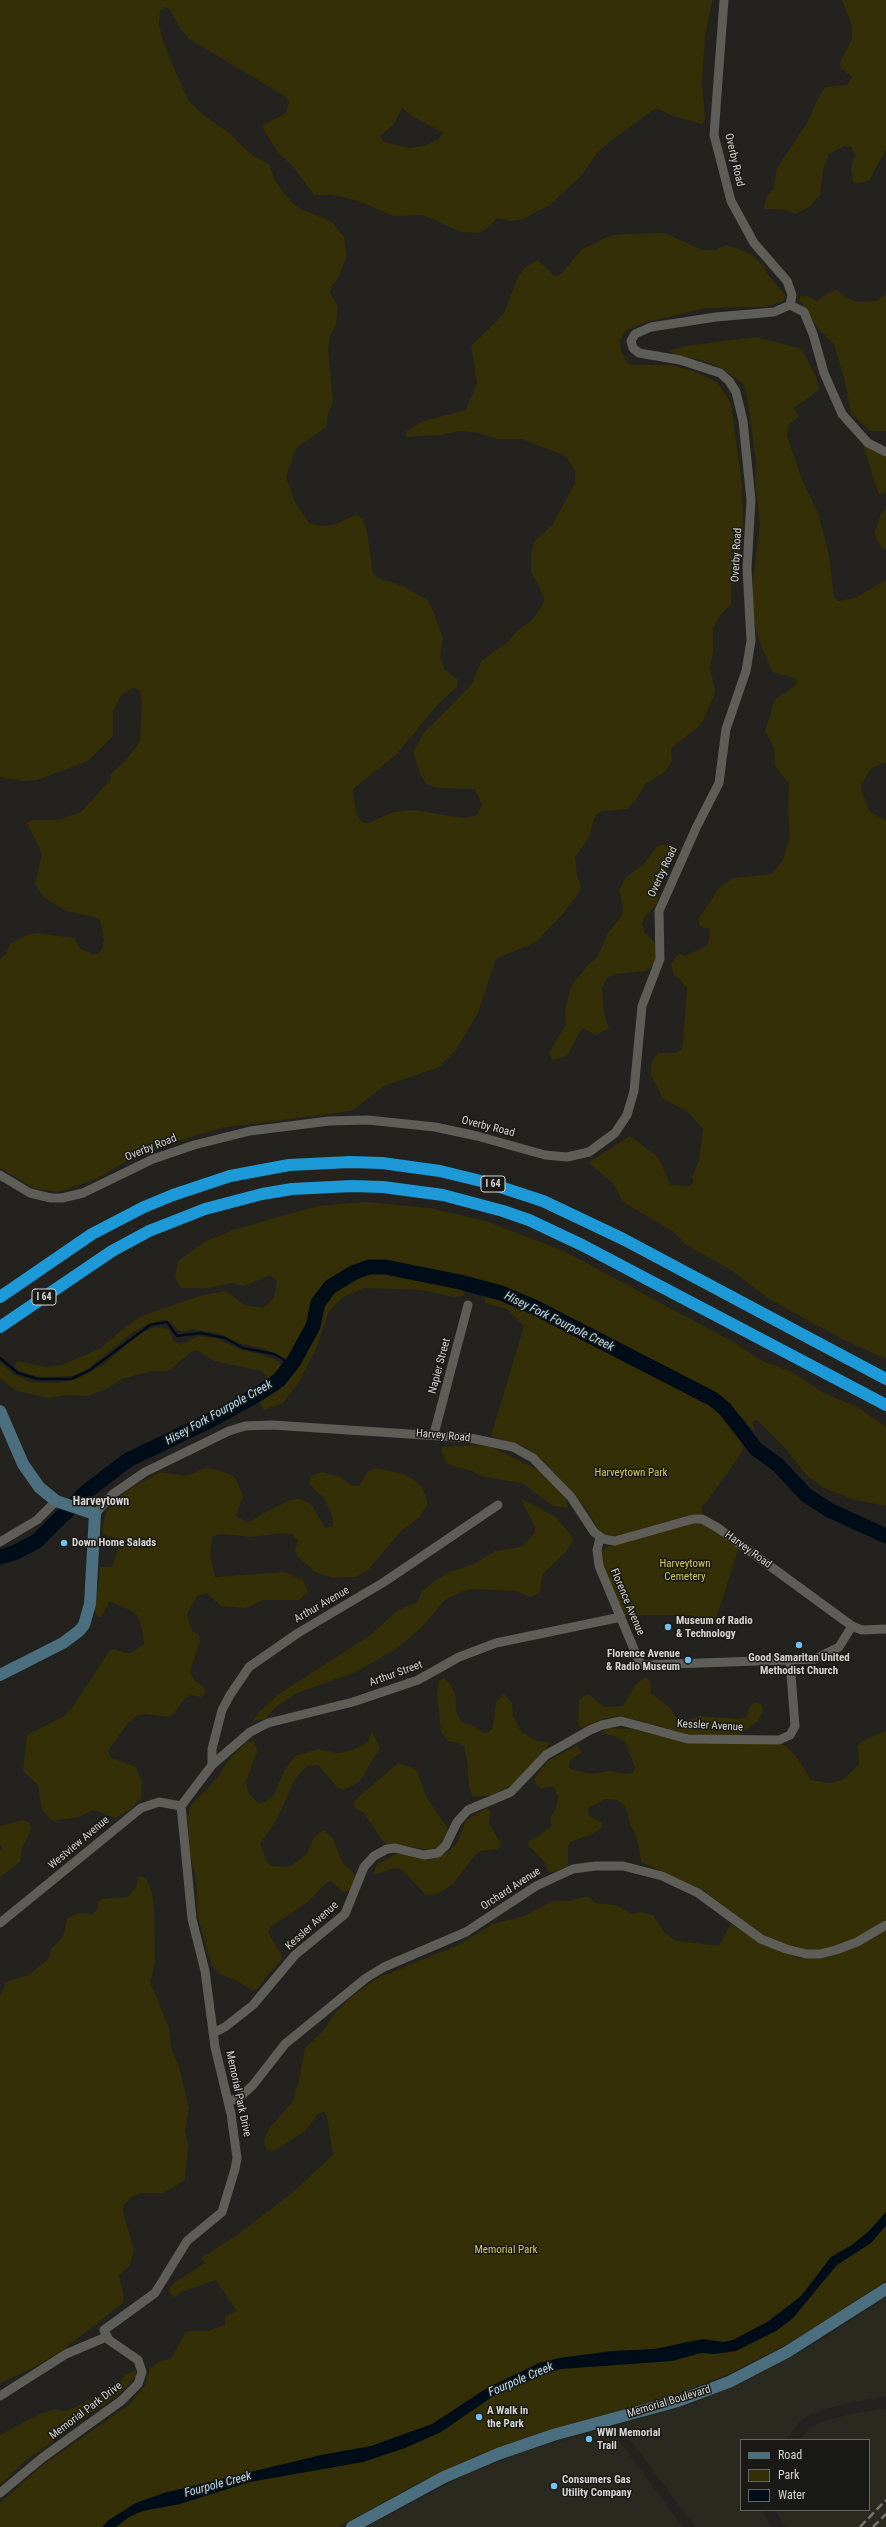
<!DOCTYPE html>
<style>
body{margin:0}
#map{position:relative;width:886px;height:2527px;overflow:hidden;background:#23221e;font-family:"Roboto Condensed",sans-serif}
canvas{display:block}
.legend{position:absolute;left:740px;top:2439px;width:130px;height:72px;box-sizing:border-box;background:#191915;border:1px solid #646461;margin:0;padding:5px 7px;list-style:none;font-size:12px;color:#d5d4d2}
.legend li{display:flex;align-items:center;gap:8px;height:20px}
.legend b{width:20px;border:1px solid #646461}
</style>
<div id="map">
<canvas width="886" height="2527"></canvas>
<ul class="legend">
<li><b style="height:5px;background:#4b6f7e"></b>Road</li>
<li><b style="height:11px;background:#342f06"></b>Park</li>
<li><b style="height:11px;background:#000d19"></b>Water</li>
</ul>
</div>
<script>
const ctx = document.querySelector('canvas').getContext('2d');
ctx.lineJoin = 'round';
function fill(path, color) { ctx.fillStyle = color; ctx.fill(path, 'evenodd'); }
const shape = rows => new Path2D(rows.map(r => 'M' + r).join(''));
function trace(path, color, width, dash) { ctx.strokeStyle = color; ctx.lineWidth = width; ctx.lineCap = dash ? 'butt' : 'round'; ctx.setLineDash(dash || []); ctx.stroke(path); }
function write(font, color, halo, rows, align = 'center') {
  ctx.font = font + ' "Roboto Condensed",sans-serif'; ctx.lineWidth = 3; ctx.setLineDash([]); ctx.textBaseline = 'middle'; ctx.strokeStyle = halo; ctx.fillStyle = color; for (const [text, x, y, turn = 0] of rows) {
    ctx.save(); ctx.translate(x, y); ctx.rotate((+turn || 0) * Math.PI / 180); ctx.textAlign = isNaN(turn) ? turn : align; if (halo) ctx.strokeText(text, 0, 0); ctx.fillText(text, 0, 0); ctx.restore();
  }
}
const built = shape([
 [886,2298,886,2396,839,2405,811,2414,800,2422,786,2440,741,2440,741,2510,761,2510,772,2527,695,2527,619,2425,693,2403,748,2380,801,2352],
 [886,2408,886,2527,785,2527,775,2510,869,2510,869,2440,800,2440,810,2428,820,2423,846,2415],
 [609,2427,683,2527,366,2527,469,2473,535,2448]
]);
const green = shape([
 [0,0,713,0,705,35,702,83,705,119,702,124,673,116,656,108,612,140,598,152,580,177,550,205,521,220,510,221,497,218,489,227,479,233,461,232,423,215,393,216,359,201,332,195,314,195,292,165,279,154,264,130,263,125,286,113,289,102,285,96,189,39,178,25,170,9,164,7,160,11,159,23,163,42,188,100,202,114,228,132,252,155,269,164,276,182,292,203,302,210,332,222,344,237,347,256,338,278,331,287,330,293,338,306,336,325,330,336,328,349,333,402,328,414,326,427,296,448,286,477,295,502,309,523,321,526,334,525,357,514,363,520,367,532,373,573,378,578,403,586,426,599,433,610,443,638,440,656,444,669,458,680,457,687,438,704,397,754,353,789,355,807,359,818,363,823,369,823,393,812,413,810,464,818,477,815,482,805,475,789,439,788,426,784,420,774,413,752,422,735,472,684,481,661,509,641,517,631,532,620,543,604,544,598,531,571,531,553,535,541,553,524,575,483,575,471,566,456,522,439,498,439,475,432,458,431,441,435,405,437,407,431,423,421,466,410,477,382,471,346,503,315,519,275,527,266,538,260,555,277,561,274,581,250,609,236,621,234,665,233,702,250,715,250,726,245,749,253,763,265,769,276,786,296,783,301,766,307,706,308,647,322,626,330,620,340,621,352,627,362,632,365,672,365,696,372,718,383,731,403,742,486,743,523,736,576,731,586,731,604,719,617,713,629,713,652,710,667,715,690,714,696,701,725,671,748,672,761,666,771,645,784,636,800,627,809,603,811,598,813,594,819,589,838,575,857,577,875,581,887,577,895,562,915,536,942,496,959,478,1013,456,1050,439,1067,384,1086,352,1111,220,1128,157,1148,128,1160,98,1178,60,1192,35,1189,0,1168,0,959,6,954,10,944,26,935,37,933,74,938,80,948,91,954,97,954,102,950,104,939,100,921,95,917,66,911,45,898,38,889,35,884,42,854,27,823,32,820,58,820,81,812,111,779,111,774,124,762,140,742,142,700,139,689,132,688,121,695,113,712,113,736,88,761,37,780,22,781,0,777],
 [402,108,412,116,443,133,438,140,423,146,409,148,384,142,380,136,394,124],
 [842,0,886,0,886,149,869,181,853,184,851,169,855,154,851,147,844,146,829,154,823,170,820,195,809,207,795,214,786,210,764,209,766,197,773,189,777,168,807,123,818,98,825,87,847,85,852,77,842,69,839,64,852,39,852,26],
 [838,290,845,297,857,302,877,301,886,293,886,431,870,431,851,413,845,382,834,344,818,329,799,299,800,296,807,296,817,301,830,292],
 [756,337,802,349,816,377,819,390,794,408,799,417,789,424,787,436,801,477,819,516,829,555,834,597,838,601,855,598,886,580,886,762,871,768,862,783,861,790,870,812,886,820,886,1359,844,1340,769,1299,734,1272,685,1244,674,1232,623,1202,613,1183,590,1164,591,1161,630,1136,658,1157,671,1185,689,1186,694,1182,692,1177,699,1160,703,1129,687,1111,663,1099,651,1075,651,1064,658,1053,675,1053,681,1050,683,1044,687,988,679,978,674,975,671,963,679,954,685,956,707,946,709,941,710,928,703,928,699,924,699,918,720,887,733,878,771,874,775,871,783,860,790,836,788,812,789,784,775,766,774,747,765,731,775,699,795,686,796,680,791,677,772,672,756,632,753,607,753,580,760,524,755,481,756,463,747,395,743,383,717,366,698,359,679,357,669,351,685,346],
 [862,442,886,456,886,492,879,495],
 [886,509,886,549,883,549,876,539,875,532,881,514],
 [669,844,672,849,673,860,657,886,657,904,644,918,642,924,644,932,654,942,657,949,656,963,646,971,615,974,608,977,602,987,604,1013,609,1028,596,1035,582,1028,567,1056,552,1060,549,1053,566,1024,565,1008,572,985,588,965,597,958,608,933,622,915,623,907,619,890,626,877,644,864,657,846],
 [365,1202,430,1208,485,1221,564,1251,735,1343,764,1362,790,1371,822,1392,859,1408,886,1427,886,1506,855,1500,824,1488,806,1475,787,1450,757,1420,752,1422,755,1431,753,1430,743,1418,707,1391,539,1306,482,1284,387,1264,359,1266,324,1289,311,1313,303,1344,287,1361,265,1349,238,1343,221,1334,193,1329,180,1332,172,1323,164,1320,148,1324,132,1333,85,1371,72,1376,39,1377,19,1371,14,1365,18,1361,45,1367,62,1365,101,1348,125,1327,144,1315,203,1295,226,1291,244,1305,263,1308,274,1298,277,1282,274,1277,268,1276,244,1286,230,1283,210,1288,181,1288,175,1277,178,1261,206,1241,236,1229,318,1206],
 [373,1270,442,1283,461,1289,465,1293,463,1296,454,1297,421,1290,364,1288,343,1297,329,1311,316,1349,299,1382,283,1403,264,1410,259,1401,279,1390,292,1375,317,1332,319,1319,333,1291,358,1275],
 [487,1296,522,1307,624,1358,676,1385,692,1397,708,1403,723,1416,742,1442,743,1448,741,1454,705,1504,701,1506,703,1514,694,1514,618,1536,606,1535,600,1532,586,1508,544,1461,525,1447,491,1436,524,1326,507,1309,485,1303,484,1297],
 [155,1327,169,1329,173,1340,181,1345,198,1336,216,1338,239,1349,263,1355,278,1361,284,1367,277,1377,268,1379,262,1371,214,1361,197,1350,191,1352,168,1371,151,1371,122,1379,106,1389,88,1396,68,1395,48,1398,17,1391,0,1379,0,1362,13,1374,31,1382,58,1383,76,1379,103,1365,139,1334],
 [479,1445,491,1447,541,1471,565,1497,568,1508,553,1506,522,1483,483,1477,472,1471,447,1464,442,1453,442,1447],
 [205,1468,215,1469,233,1476,237,1481,243,1496,236,1516,246,1522,252,1521,260,1515,290,1500,300,1499,311,1504,325,1528,333,1526,332,1515,324,1498,309,1484,311,1476,322,1472,338,1476,353,1486,359,1486,369,1471,375,1468,404,1474,414,1480,423,1489,427,1500,427,1505,420,1517,400,1532,368,1570,356,1577,333,1578,315,1572,297,1556,295,1550,298,1541,292,1534,283,1533,251,1537,220,1534,212,1537,210,1557,215,1577,285,1572,303,1580,308,1592,299,1600,263,1600,246,1608,221,1606,206,1593,197,1596,187,1615,192,1631,198,1634,200,1641,190,1671,194,1680,204,1688,206,1693,201,1697,192,1695,184,1699,173,1715,168,1717,145,1714,136,1716,128,1723,108,1751,111,1758,136,1767,142,1782,141,1799,129,1810,115,1818,93,1810,79,1817,52,1821,42,1810,38,1785,23,1771,27,1735,64,1716,73,1707,109,1651,115,1649,124,1653,131,1653,144,1644,142,1629,138,1616,130,1610,110,1601,101,1617,98,1617,95,1612,100,1567,112,1567,118,1550,116,1539,104,1535,102,1529,107,1510,125,1492,160,1472,187,1476],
 [521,1499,556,1517,572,1536,573,1542,565,1553,542,1575,540,1592,531,1597,515,1591,473,1589,461,1592,445,1600,420,1629,396,1649,356,1672,297,1693,277,1706,265,1719,253,1721,259,1712,279,1694,369,1636,398,1610,416,1603,422,1592,432,1583,449,1572,474,1564,495,1551,521,1547,534,1534,535,1528],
 [694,1522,707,1524,739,1547,715,1622,690,1615,624,1615,603,1567,602,1551,610,1545],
 [645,1677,650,1681,651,1693,671,1709,677,1719,683,1722,700,1716,740,1719,746,1717,751,1705,756,1702,762,1705,763,1711,758,1721,737,1736,690,1735,622,1716,603,1719,582,1728,578,1724,579,1700,584,1696,590,1695,604,1707,623,1706,635,1685],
 [444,1678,449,1682,455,1693,456,1711,461,1722,473,1726,483,1733,489,1732,493,1727,496,1702,504,1694,512,1703,513,1716,521,1732,537,1741,549,1742,547,1748,515,1784,492,1795,473,1797,469,1787,467,1759,464,1747,460,1743,448,1741,441,1732,437,1693,439,1681],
 [608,1728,631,1729,688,1743,782,1744,787,1747,798,1759,811,1780,829,1783,843,1780,859,1764,858,1746,862,1741,886,1731,886,1919,860,1936,826,1950,802,1951,770,1941,703,1890,641,1862,639,1847,634,1830,630,1826,628,1814,624,1805,617,1800,605,1799,588,1808,589,1816,600,1821,603,1827,592,1834,570,1842,568,1847,568,1866,554,1872,549,1872,543,1860,528,1845,528,1842,551,1827,550,1817,556,1809,558,1796,554,1787,541,1788,536,1784,534,1779,548,1761,578,1745,581,1753,570,1760,569,1766,570,1769,591,1774,610,1771,626,1774,633,1773,635,1768,625,1742,617,1737,601,1733],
 [372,1731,380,1748,359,1782,343,1790,338,1788,318,1765,307,1766,295,1779,277,1819,260,1844,267,1862,272,1866,285,1867,291,1866,306,1855,314,1837,324,1830,333,1839,343,1864,353,1872,355,1878,353,1887,349,1891,343,1892,331,1881,325,1884,308,1902,272,1926,268,1932,283,1958,261,1983,259,1988,253,1991,237,1981,220,1974,212,1966,198,1918,196,1878,190,1855,188,1817,191,1805,218,1777,228,1761,246,1742,253,1741,256,1746,257,1752,246,1782,249,1794,258,1803,265,1802,274,1795,284,1771,295,1756,318,1749,337,1753,351,1751,368,1742],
 [398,1763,416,1769,428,1800,446,1826,448,1832,438,1847,431,1850,384,1843,364,1813,354,1807,354,1801],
 [487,1808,491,1812,489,1824,502,1845,497,1849,480,1851,475,1855,453,1884,438,1894,426,1895,401,1869,396,1868,373,1875,377,1864,399,1853,431,1858,448,1852,457,1843,466,1820],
 [24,1820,30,1823,31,1829,22,1849,20,1862,0,1877,0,1850,2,1847,0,1845,0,1826],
 [142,1876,147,1880,152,1893,154,1909,155,1962,150,1982,169,2028,171,2048,179,2066,189,2108,185,2131,188,2145,185,2180,163,2193,141,2193,131,2197,123,2206,123,2212,134,2250,130,2265,119,2275,124,2297,123,2303,60,2352,31,2369,0,2383,0,1995,6,1982,29,1975,49,1958,51,1949,63,1937,67,1918,79,1913,93,1914,97,1910,99,1901,102,1899,128,1897,136,1887,139,1877],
 [588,1896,595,1903,616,1905,632,1914,641,1912,653,1915,665,1933,676,1941,719,1946,731,1924,770,1947,799,1958,828,1957,886,1928,886,2212,869,2231,852,2245,831,2257,802,2295,766,2322,772,2333,790,2321,818,2284,846,2255,886,2219,886,2281,793,2341,727,2375,671,2396,541,2432,478,2455,420,2482,338,2527,113,2527,139,2507,288,2463,164,2493,136,2503,109,2520,102,2527,0,2527,0,2503,43,2465,129,2405,145,2385,150,2368,161,2361,171,2359,186,2331,208,2331,225,2325,225,2316,237,2311,216,2280,184,2291,175,2297,170,2294,170,2288,174,2283,205,2263,201,2258,237,2235,293,2192,333,2155,327,2116,324,2112,318,2114,305,2131,276,2150,270,2151,265,2147,264,2141,268,2130,292,2102,299,2080,305,2048,324,2030,334,2014,355,1994,378,1978,458,1945,493,1924,524,1916,552,1901,569,1901],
 [136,2370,136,2376,121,2392,25,2461,0,2485,0,2435,38,2415,55,2409,66,2411,78,2406,115,2386,127,2374]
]);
const water = shape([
 [886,2212,886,2226,883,2229,871,2243,837,2265,793,2318,776,2331,736,2351,715,2354,701,2353,672,2361,561,2369,544,2374,495,2395,441,2432,405,2448,363,2462,250,2482,180,2504,143,2511,129,2517,116,2527,102,2527,109,2520,136,2503,164,2493,321,2455,371,2446,432,2424,487,2388,539,2363,559,2358,612,2351,654,2349,703,2339,723,2342,733,2340,769,2321,790,2305,802,2295,831,2257,852,2245,869,2231]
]);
const stream = shape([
 [0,1358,18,1373,38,1379,71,1379,90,1370,150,1325,167,1322,177,1336,200,1333,225,1338,243,1348,274,1354,291,1364]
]);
const river = shape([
 [0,1557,16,1552,37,1541,86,1492,128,1460,211,1420,255,1396,279,1380,294,1361,313,1326,318,1303,330,1287,353,1273,369,1267,385,1267,460,1282,501,1293,534,1307,713,1399,725,1409,756,1449,778,1465,806,1495,829,1510,886,1536]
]);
const street = shape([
 [724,0,714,135,731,201,754,243,787,281,792,295,790,305,804,312,813,334,824,373,842,414,868,443,886,452],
 [0,1175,30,1193,51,1198,62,1198,83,1193,153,1159,194,1145,250,1131,329,1121,368,1120,435,1127,477,1136,545,1155,567,1157,589,1152,615,1133,627,1115,634,1091,642,1006,660,959,659,911,697,826,719,783,726,729,746,671,751,641,747,568,751,500,743,421,736,392,729,381,720,373,680,360,639,353,633,348,631,341,635,334,651,327,716,317,774,312,790,305],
 [434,1434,468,1305],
 [95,1514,113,1494,145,1472,229,1431,245,1426,272,1425,470,1438,513,1447,533,1458,571,1497,594,1532,603,1539,615,1541,693,1519,702,1519,718,1528,852,1626,862,1630,886,1629],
 [600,1538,597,1550,599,1566,639,1661,643,1665,815,1659,839,1647,852,1626],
 [0,1542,37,1520,56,1501],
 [212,1765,212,1749,222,1710,230,1695,249,1667,298,1633,384,1582,498,1505],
 [0,1923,141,1808,159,1802,181,1806],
 [213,2033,225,2027,253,2005,295,1955,345,1914,364,1867,374,1856,387,1849,395,1848,424,1855,438,1853,446,1845,457,1822,468,1810,511,1792,546,1755,590,1730,602,1725,621,1721,688,1739,779,1740,790,1735,795,1726,790,1661],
 [229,2102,241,2096,253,2085,285,2044,366,1978,384,1967,466,1932,536,1886,573,1869,595,1866,623,1866,662,1876,698,1893,761,1939,786,1949,806,1954,820,1954,836,1950,857,1942,886,1925],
 [0,2396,66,2354,106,2337],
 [0,2493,42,2458,121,2401,138,2384,142,2372,138,2360,109,2340,104,2330,155,2293,187,2241,222,2212,235,2169,237,2158,231,2114,215,2047,205,1971,192,1919,181,1806,212,1765,250,1732,268,1723,353,1702,418,1680,459,1657,496,1643,621,1617]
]);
const secondary = shape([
 [0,1411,23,1464,39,1487,56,1501,95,1514,90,1604,84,1625,79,1631,63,1643,0,1675],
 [352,2527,444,2477,498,2454,553,2435,678,2401,729,2382,787,2352,886,2289]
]);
const highway = shape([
 [0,1297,92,1234,144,1207,173,1195,230,1176,289,1165,350,1162,382,1163,440,1171,485,1182,543,1201,623,1239,886,1379],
 [0,1327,112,1251,149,1231,205,1209,262,1194,292,1189,352,1186,383,1187,443,1195,503,1211,529,1220,582,1245,886,1405]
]);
const rail = shape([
 [860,2527,886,2500],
 [873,2527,886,2514]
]);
const markers = [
 [64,1543,4,"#71c1f4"],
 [668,1627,4,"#71c1f4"],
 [799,1645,4,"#71c1f4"],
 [688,1660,4,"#71c1f4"],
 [479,2417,4,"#71c1f4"],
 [589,2439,4,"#71c1f4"],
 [554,2486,4,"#71c1f4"]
];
const shields = [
 [493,1184,24],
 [44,1297,24]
];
const shieldNames = [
 ["I 64",493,1184],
 ["I 64",44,1297]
];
const streetNames = [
 ["Overby Road",734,160,77],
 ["Overby Road",737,555,-87],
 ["Overby Road",663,872,-65],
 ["Overby Road",488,1127,14],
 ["Overby Road",151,1148,-22],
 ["Napier Street",440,1366,-75],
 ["Harvey Road",443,1436,5],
 ["Harvey Road",748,1550,36],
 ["Florence Avenue",627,1602,67],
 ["Arthur Avenue",322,1605,-30],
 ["Arthur Street",396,1674,-20],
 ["Kessler Avenue",710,1726,3],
 ["Westview Avenue",79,1843,-40],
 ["Orchard Avenue",511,1889,-33],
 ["Kessler Avenue",312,1926,-42],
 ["Memorial Park Drive",238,2094,78],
 ["Memorial Boulevard",669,2402,-17],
 ["Memorial Park Drive",86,2411,-37]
];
const parkNames = [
 ["Harveytown Park",631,1473],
 ["Harveytown",685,1564],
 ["Cemetery",685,1577],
 ["Memorial Park",506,2250]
];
const poiNames = [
 ["Down Home Salads",72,1543],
 ["Museum of Radio",676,1621],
 ["& Technology",676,1634],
 ["Florence Avenue",680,1654,"right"],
 ["& Radio Museum",680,1667,"right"],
 ["Good Samaritan United",799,1658,"center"],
 ["Methodist Church",799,1671,"center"],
 ["A Walk in",487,2411],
 ["the Park",487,2424],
 ["WWI Memorial",597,2433],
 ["Trail",597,2446],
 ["Consumers Gas",562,2480],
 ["Utility Company",562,2493]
];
const waterNames = [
 ["Hisey Fork Fourpole Creek",559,1322,26],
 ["Hisey Fork Fourpole Creek",219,1413,-29],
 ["Fourpole Creek",521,2380,-23],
 ["Fourpole Creek",218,2485,-15]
];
const neighbourhoodNames = [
 ["Harveytown",101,1502]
];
fill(built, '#2a291f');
fill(green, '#342f06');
fill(water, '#000d19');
trace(stream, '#000d19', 2.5);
trace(river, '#000d19', 15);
trace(street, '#5e5d58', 9);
trace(secondary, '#4b6f7e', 12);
trace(highway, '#1e99d7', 12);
trace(rail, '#767572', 2.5, [8, 4]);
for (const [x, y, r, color] of markers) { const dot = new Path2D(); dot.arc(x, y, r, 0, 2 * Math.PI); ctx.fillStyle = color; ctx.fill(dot); trace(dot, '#191915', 1.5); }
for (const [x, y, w] of shields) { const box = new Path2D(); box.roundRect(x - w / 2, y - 8, w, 16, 3); ctx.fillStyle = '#191915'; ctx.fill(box); trace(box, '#d5d4d2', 1); }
write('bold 10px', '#d5d4d2', null, shieldNames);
write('11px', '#d5d4d2', '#191915', streetNames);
write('11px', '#d6c964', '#191915', parkNames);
write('bold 11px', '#d5d4d2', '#191915', poiNames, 'left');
write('italic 12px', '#b8daf2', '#191915', waterNames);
write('bold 12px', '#d5d4d2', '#191915', neighbourhoodNames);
</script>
